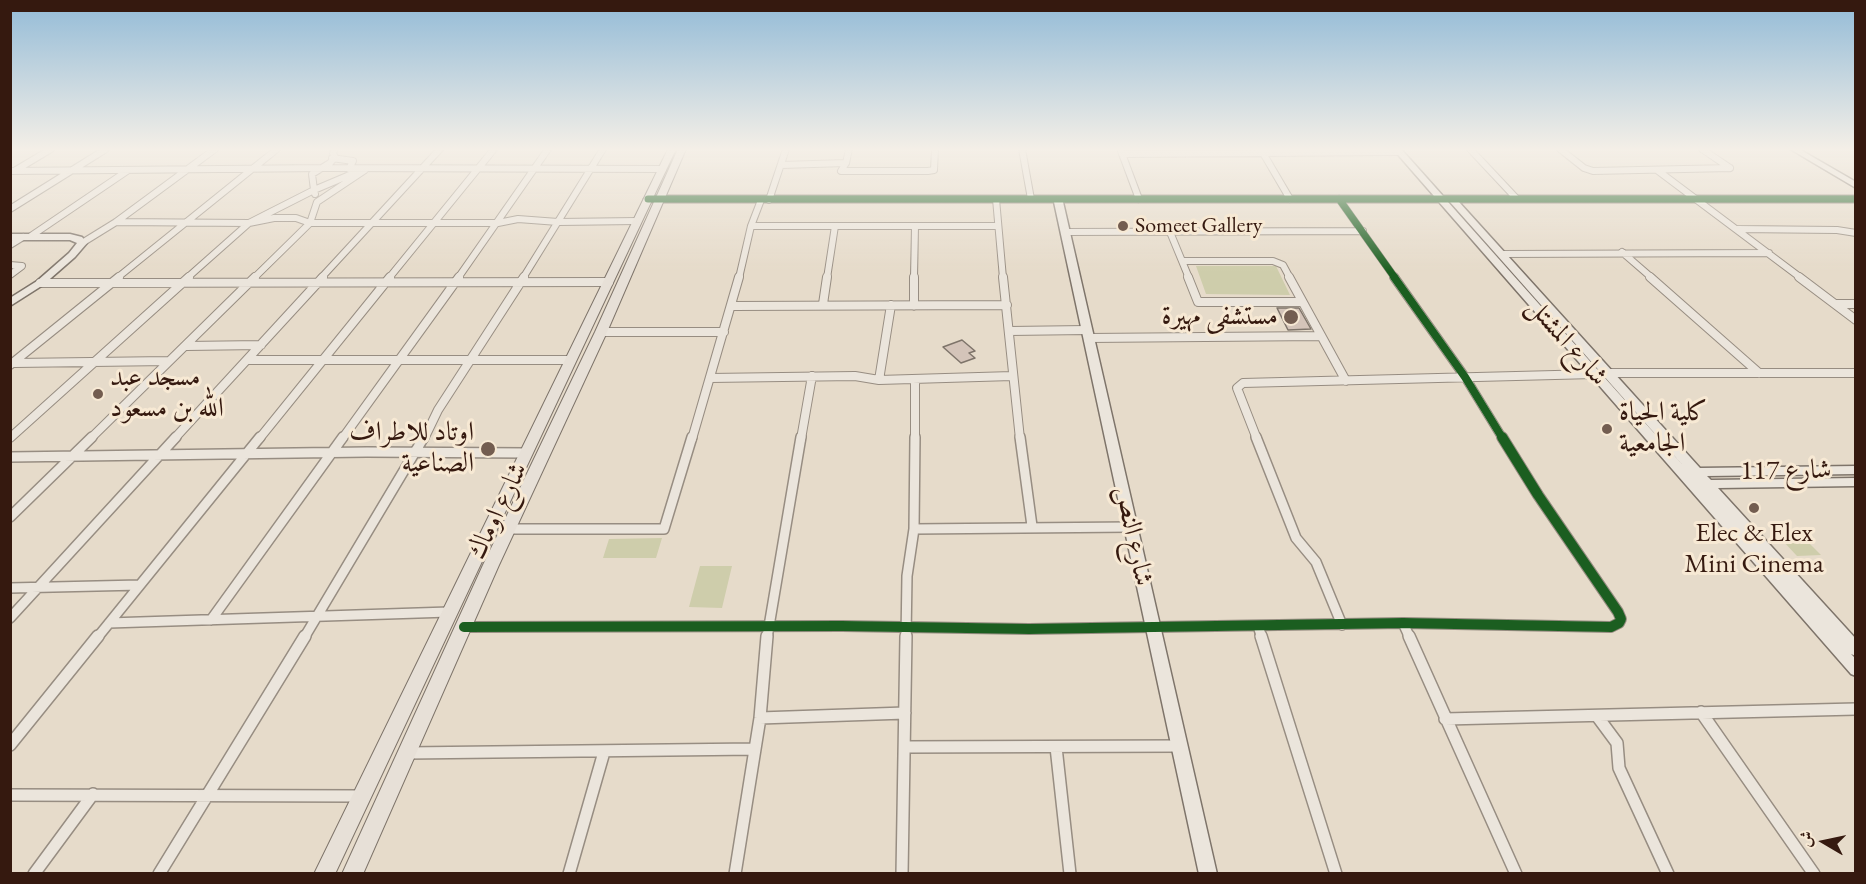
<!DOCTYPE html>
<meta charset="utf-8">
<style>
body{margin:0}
#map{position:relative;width:1866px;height:884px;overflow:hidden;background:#e6dbca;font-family:"EB Garamond",Amiri,serif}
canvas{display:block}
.frame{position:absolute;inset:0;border:12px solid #35190f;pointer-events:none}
.north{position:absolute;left:1794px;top:812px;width:60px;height:60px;-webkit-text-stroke:4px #f7e9d4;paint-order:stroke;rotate:279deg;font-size:16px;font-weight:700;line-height:24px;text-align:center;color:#35190f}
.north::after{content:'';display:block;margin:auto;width:21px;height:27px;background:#35190f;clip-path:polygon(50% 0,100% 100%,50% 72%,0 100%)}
</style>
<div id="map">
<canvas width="1866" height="884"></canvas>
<div class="frame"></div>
<div class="north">ش</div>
</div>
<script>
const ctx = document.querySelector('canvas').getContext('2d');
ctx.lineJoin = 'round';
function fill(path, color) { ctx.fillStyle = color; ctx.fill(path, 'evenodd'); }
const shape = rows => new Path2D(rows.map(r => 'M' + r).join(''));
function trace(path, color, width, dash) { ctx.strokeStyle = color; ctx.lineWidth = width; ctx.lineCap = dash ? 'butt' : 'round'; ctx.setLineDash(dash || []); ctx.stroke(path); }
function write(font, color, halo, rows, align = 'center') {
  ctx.font = font + ' "EB Garamond",Amiri,serif'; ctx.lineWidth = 6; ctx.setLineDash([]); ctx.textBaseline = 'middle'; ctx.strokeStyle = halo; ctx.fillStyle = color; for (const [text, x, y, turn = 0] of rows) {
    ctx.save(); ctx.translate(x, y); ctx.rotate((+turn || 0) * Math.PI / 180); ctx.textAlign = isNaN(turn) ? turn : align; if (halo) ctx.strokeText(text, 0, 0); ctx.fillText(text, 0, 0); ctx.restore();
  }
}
const green = shape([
 [1196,266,1276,266,1290,295,1206,294],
 [662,538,656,558,603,558,609,539],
 [1805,539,1821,555,1797,556,1782,540],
 [700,566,732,566,722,608,689,607]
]);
const building = shape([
 [1277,308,1299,308,1311,329,1288,330,1277,308],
 [962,340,975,351,969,353,975,358,961,363,943,347,962,340]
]);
const streetFar3 = shape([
 [1022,149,1031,199],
 [1470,149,1516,198],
 [1560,149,1584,168,1593,171,1730,168],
 [1702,149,1730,168],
 [1121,151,1139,199],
 [1263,153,1290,199],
 [1122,154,1400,152],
 [332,158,353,161,349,169],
 [846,163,849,149],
 [781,165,846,163,841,171,928,171,934,170,935,149],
 [16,170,51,149],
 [1657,170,1801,278],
 [10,171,325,168,663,169],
 [315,194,314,190,359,171],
 [996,199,1003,278],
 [1339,199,1395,278],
 [769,200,786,149],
 [10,209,106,149],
 [116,222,249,223,274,218,296,218,310,223,498,223,518,219,558,222,637,221],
 [751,226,998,226],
 [1737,229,1837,230,1856,233],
 [1065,232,1363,231],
 [1170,232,1189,278],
 [31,236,127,171],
 [82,243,116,222,215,149],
 [10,245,23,237],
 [1622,252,1652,278],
 [1502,254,1769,253],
 [1183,261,1273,261,1283,265,1290,278],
 [10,265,22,266,10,275],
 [117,278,277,149],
 [187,278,249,223,314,190,312,174,330,163,335,157,333,153,335,149],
 [254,278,310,223,317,202,365,170],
 [321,278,440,149],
 [389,278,494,149],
 [458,278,548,149],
 [523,278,603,149],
 [739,278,751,226,761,200],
 [827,278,835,226],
 [914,278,915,226]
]);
const streetFar2 = shape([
 [1003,277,1020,439],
 [1188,277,1198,302,1302,302],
 [1289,277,1346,381],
 [1394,277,1465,377,1503,439],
 [1650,277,1759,373],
 [1799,277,1856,320],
 [40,283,609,282],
 [823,304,827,277],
 [1835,304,1856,304],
 [732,306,1007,305],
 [914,306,914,277],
 [1009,331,1087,330],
 [601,332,724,332],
 [1089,338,1321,336],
 [186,346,261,345],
 [247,360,571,360],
 [14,363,169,361],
 [10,365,119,277],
 [1608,373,1856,373],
 [710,378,855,376,879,380,1012,376],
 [879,380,891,305],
 [10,438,189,277],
 [90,439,255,277],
 [174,439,323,277],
 [259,439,390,277],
 [342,439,459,277],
 [424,439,438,410,524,277],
 [692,439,739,277],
 [801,439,812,376],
 [915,439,915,379],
 [1257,439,1237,388,1243,383,1594,374]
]);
const streetFar1 = shape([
 [1020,437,1032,526],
 [1256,437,1296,538,1316,562,1342,625],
 [10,457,367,452,526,453],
 [10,517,92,437],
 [510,529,664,529,692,437],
 [914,529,1131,527],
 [10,588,140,585],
 [10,618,176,437],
 [211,620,343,437],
 [109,623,449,612],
 [1403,623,1410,638],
 [1258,626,1262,638],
 [464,627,842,626,1029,629,1403,623,1611,627,1619,623,1621,619,1618,612,1538,495,1502,437],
 [97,638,260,437],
 [304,638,424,437],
 [767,638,801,437],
 [906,638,907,576,914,529,915,437]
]);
const street = shape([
 [1261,636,1336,874],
 [1409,636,1516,874],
 [1701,712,1814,874],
 [1597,716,1617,743,1619,768,1668,874],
 [760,718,905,713],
 [1445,719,1856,709],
 [10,745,98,636],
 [905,747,1179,746],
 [1056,747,1070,874],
 [407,753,755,749],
 [10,795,361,796],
 [34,874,93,794],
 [159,874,305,636],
 [569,874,604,752],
 [735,874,760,718,767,636],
 [902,874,906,636]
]);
const secondary = shape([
 [1393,149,1401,149,1443,196,1856,196,1856,202,1459,202,1700,468,1856,466,1856,474,1707,476,1711,480,1856,478,1856,486,1718,488,1856,639,1856,656,1851,654,1856,659,1856,676,1851,674,1439,202,1063,202,1217,874,1199,874,1054,202,648,202,644,199,648,196,1434,196,1393,149],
 [1448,202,1450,202,1687,470,1448,202],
 [1790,149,1799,149,1856,182,1856,188,1790,149],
 [10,234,70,234,82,237,87,243,75,257,43,285,10,306,10,298,37,281,69,253,77,243,70,240,10,240,10,234]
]);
const primary = shape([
 [668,149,676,149,335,874,314,874,668,149],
 [678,149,686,149,607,332,499,565,363,874,342,874,483,565,595,332,678,149]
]);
const cyclewayFar2 = shape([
 [648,199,1856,199],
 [1339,199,1395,278]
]);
const cyclewayFar1 = shape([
 [1394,277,1465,377,1503,439]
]);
const cycleway = shape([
 [464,627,842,626,1029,629,1403,623,1611,627,1619,623,1621,619,1618,612,1538,495,1502,437]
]);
const markers = [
 [1123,226,6,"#735d50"],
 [1291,317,8,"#735d50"],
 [98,394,6,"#735d50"],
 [1607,429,6,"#735d50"],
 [488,449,8,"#735d50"],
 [1754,508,6,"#735d50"]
];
const farPoinames = [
 ["Someet Gallery",1135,226]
];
const poiNames = [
 ["مستشفى مهيرة",1278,317],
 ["مسجد عبد",110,378,"left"],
 ["الله بن مسعود",110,409,"left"],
 ["كلية الحياة",1619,413,"left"],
 ["الجامعية",1619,444,"left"],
 ["اوتاد للاطراف",474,433],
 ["الصناعية",474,464],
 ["Elec & Elex",1754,534,"center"],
 ["Mini Cinema",1754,565,"center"]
];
const streetNames = [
 ["شارع المشتل",1567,342,49],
 ["شارع 117",1786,471,-1],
 ["شارع اوماك",498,511,-64],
 ["شارع النص",1133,536,78]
];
fill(green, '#cecdab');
fill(building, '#d4c4b9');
trace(building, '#7e746a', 1.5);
trace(streetFar3, '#978d82', 8);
trace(streetFar2, '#978d82', 10);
trace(streetFar1, '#978d82', 12);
trace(street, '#978d82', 14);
trace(secondary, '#7e746a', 3);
trace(primary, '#7e746a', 2);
trace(streetFar3, '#ebe5dc', 6);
trace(streetFar2, '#ebe5dc', 8);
trace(streetFar1, '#ebe5dc', 9);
trace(street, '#ebe5dc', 11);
fill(secondary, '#ebe5dc');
fill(primary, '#e7e0d7');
trace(cyclewayFar2, '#1b5e20', 7);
trace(cyclewayFar1, '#1b5e20', 8);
trace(cycleway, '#1b5e20', 10);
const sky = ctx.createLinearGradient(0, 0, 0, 272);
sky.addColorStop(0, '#93bbd7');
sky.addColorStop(0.55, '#f4efe7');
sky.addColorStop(1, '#f4efe700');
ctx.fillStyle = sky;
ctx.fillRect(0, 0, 1866, 272);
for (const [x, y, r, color] of markers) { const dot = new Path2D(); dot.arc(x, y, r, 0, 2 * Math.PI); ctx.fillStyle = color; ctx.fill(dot); trace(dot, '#f7e9d4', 2); }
write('22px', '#35190f', '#f7e9d4', farPoinames, 'left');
write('27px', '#35190f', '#f7e9d4', poiNames, 'right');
write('27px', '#35190f', '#f7e9d4', streetNames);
</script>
